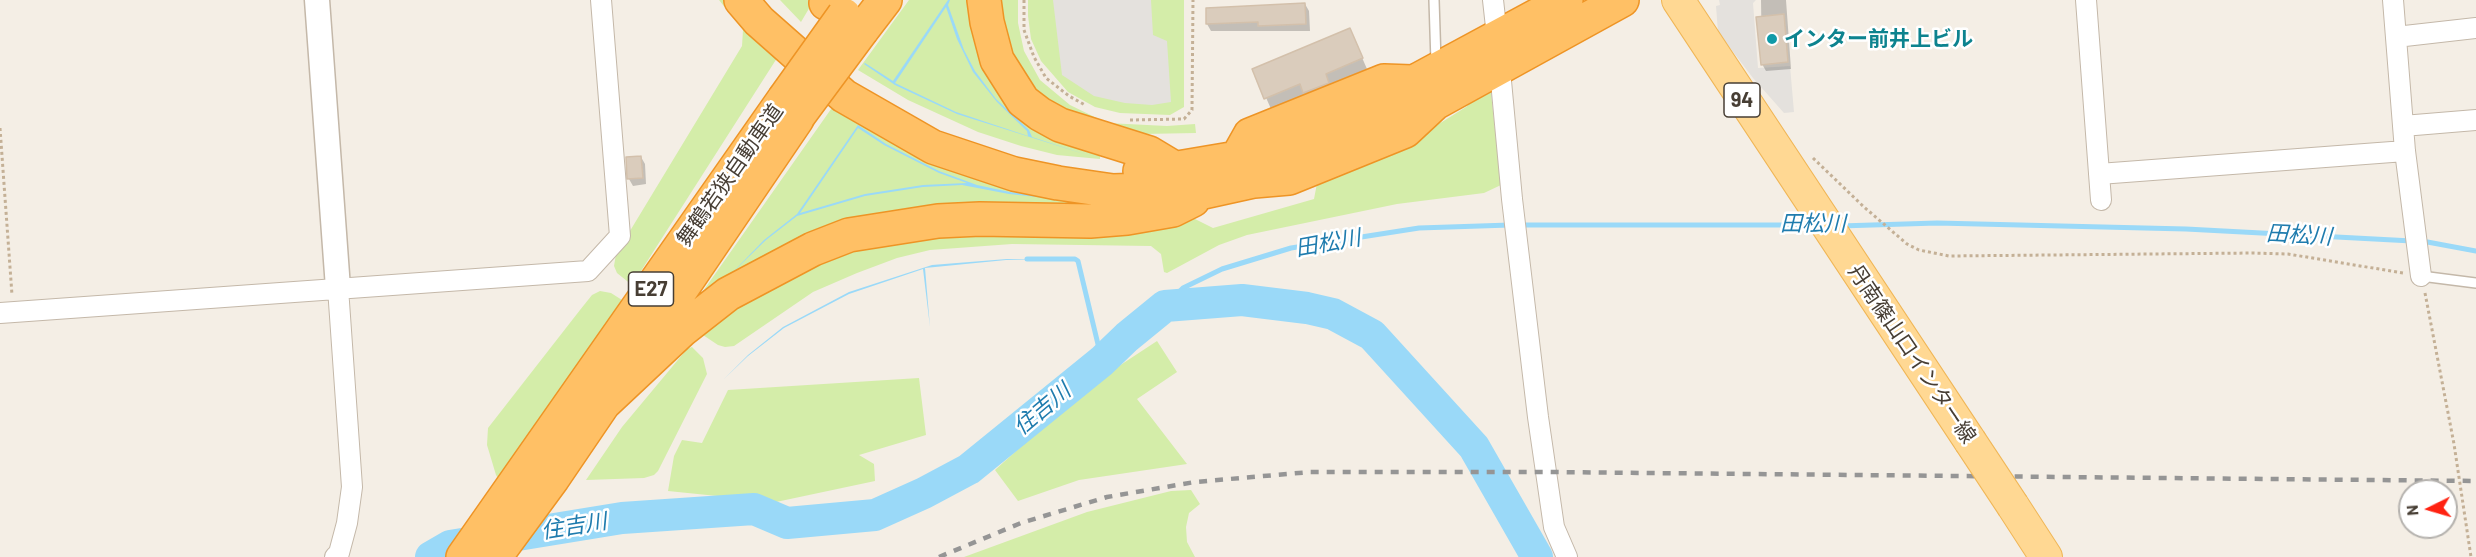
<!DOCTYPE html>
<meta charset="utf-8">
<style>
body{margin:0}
#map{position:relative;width:2476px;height:557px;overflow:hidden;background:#f4eee5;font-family:Barlow,sans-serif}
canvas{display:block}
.north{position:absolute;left:2398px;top:479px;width:60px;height:60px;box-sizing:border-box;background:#fff;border:2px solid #b5b2ae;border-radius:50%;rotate:265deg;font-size:16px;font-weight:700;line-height:24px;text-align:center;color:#473e34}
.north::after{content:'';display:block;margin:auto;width:21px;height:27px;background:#f21;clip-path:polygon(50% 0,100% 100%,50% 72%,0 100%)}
</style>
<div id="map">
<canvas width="2476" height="557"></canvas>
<div class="north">N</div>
</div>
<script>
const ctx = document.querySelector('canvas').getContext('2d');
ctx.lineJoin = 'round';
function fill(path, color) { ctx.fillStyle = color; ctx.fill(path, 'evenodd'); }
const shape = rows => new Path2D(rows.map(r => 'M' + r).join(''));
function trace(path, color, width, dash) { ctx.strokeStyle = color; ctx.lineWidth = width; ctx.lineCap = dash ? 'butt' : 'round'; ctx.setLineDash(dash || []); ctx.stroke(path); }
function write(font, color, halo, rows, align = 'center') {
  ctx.font = font + ' Barlow,"Noto Sans JP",sans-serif'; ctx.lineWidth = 5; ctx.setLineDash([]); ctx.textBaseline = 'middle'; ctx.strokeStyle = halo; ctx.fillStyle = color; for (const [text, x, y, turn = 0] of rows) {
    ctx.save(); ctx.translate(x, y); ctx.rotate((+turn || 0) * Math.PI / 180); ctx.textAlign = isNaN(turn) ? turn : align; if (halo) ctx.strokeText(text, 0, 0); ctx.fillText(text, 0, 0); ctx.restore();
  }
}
const green = shape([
 [719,0,729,0,779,55,632,285,617,273,614,266,616,254,742,46,743,30],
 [780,0,814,0,801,22],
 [909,0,975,0,982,42,1100,154,1100,159,1057,155,1021,146,978,132,908,100,858,70],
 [995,0,1018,0,1018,23,1024,51,1040,80,1070,105,1107,123,1167,126,1195,124,1196,133,1143,134,1091,126,1029,91,1006,53],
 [1028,0,1184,0,1184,107,1170,115,1120,113,1095,107,1068,92,1041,61,1031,39,1028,16],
 [1490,84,1501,185,1484,193,1397,204,1247,235,1219,245,1167,273,1164,272,1161,254,1151,246,1012,244,930,250,897,258,857,273,813,292,734,346,725,347,718,345,703,335,722,318,765,290,850,250,910,235,1193,218,1213,228,1314,199,1319,173,1442,122,1466,107],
 [836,102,1117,206,965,206,694,304],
 [600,291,611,293,622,300,526,449,501,483,496,475,487,445,488,428,580,310,592,295],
 [1157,341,1177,372,1137,399,1187,464,1079,480,1018,501,995,470,1087,387],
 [692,347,703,358,707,374,658,471,654,475,644,478,586,480,622,427,687,349],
 [919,378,926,435,859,455,874,464,875,481,776,502,668,491,674,456,682,440,702,443,728,390],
 [1191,490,1200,504,1189,513,1186,527,1187,542,1195,557,964,557,1087,512,1171,491]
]);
const parking = shape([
 [1053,0,1151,0,1153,35,1167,41,1171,102,1152,105,1125,103,1094,96,1062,75],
 [1719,0,1756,0,1753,3,1758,68,1790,66,1794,112,1784,113,1753,78,1718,32,1716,6,1720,5]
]);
const water = shape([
 [948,0,950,0,948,5,964,50,975,71,996,99,1029,130,1032,137,1087,155,957,114,895,85,864,64,865,63,893,81],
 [946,7,957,39,973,72,997,102,1027,131,1028,136,956,112,895,83],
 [858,125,886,144,939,171,977,185,1010,192,1092,203,1009,194,962,185,923,187,865,196,797,216,766,240,730,275,764,240,797,214],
 [858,128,884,145,939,173,967,183,923,185,865,194,800,213],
 [1007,259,1042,259,1006,260,925,268,930,327,923,269,849,294,784,328,748,356,724,379,748,355,783,327,849,292,932,265]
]);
const shadow = shape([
 [1761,0,1786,0,1791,69,1766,71,1762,64],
 [1305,4,1309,11,1310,31,1211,31,1207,24],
 [1350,30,1367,69,1330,84,1334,94,1311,103,1306,95,1271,109,1254,70],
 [641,157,645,164,646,184,633,186,629,179]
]);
const stream = shape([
 [1519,225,1813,225],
 [1840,226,1937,223,2186,229,2412,241],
 [2422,241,2476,251],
 [1027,259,1075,259,1078,261,1102,361],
 [1165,306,1183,288,1222,269,1291,248,1419,228,1510,225]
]);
const river = shape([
 [431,557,450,546,622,518,754,509,787,523,875,515,924,493,969,469,1102,361,1127,337,1165,306,1242,300,1307,308,1333,314,1372,335,1474,447,1537,557]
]);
const building = shape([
 [1305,3,1306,24,1258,26,1258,22,1206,24,1206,8,1305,3],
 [1784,14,1788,62,1761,65,1756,17,1784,14],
 [1350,28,1363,58,1326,74,1329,83,1303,93,1300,84,1264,99,1252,69,1350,28],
 [641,156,643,178,627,179,626,157,641,156]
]);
const path = shape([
 [1024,0,1024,30,1034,57,1046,78,1069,96,1085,105],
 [1130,120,1184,119,1192,110,1193,0],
 [0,128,12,295],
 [1813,158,1864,207,1907,244,1919,250,1949,256,2253,253,2288,254,2403,273],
 [2425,293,2454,444,2471,557]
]);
const service = shape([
 [1434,0,1436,62],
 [2421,276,2476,283]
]);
const minor = shape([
 [1493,0,1496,27],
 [2086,0,2101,200],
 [2393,0,2405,151,2421,276],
 [2396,37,2476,28],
 [1501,81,1512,199,1538,417,1554,527,1567,557],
 [2403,126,2476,120],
 [2099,174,2405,151],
 [0,313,588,271,620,236,601,0],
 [335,557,339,553,347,523,352,487,338,288]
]);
const tertiary = shape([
 [317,0,338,288]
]);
const primary = shape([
 [1678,0,1970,441],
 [2013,506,2046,557]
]);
const motorway = shape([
 [741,0,759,21,844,96,933,147,1014,174,1058,183,1113,191,1175,189,1204,192,1254,181,1289,178,1405,131,1435,103,1622,0],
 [984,0,987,22,997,60,1023,101,1040,114,1060,125,1149,153,1174,168],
 [826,3,828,0],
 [862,30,885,0],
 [1393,90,1414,82,1566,0],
 [1237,158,1250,135,1384,81,1412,82],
 [1140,171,1160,171,1237,158,1259,160,1393,104,1414,82],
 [602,405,682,330,728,294,813,249,849,235,938,221,980,219,1090,221,1127,218,1173,210,1193,200],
 [463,557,784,99],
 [495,557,553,478,797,119]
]);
const rail = shape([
 [939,557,1021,523,1107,497,1195,482,1310,472,1546,472,2476,481]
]);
const primaryBridge = shape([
 [1970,441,2013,506]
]);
const motorwayBridge = shape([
 [784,99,844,15],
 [799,115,862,30]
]);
const markers = [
 [1772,39,6,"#0f9aa8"]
];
const shields = [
 [1742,100,36],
 [651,289,45]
];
const shieldNames = [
 ["94",1742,100],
 ["E27",651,289]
];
const cultureNames = [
 ["インター前井上ビル",1784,39]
];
const streetNames = [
 ["舞鶴若狭自動車道",730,175,-55],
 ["丹南篠山口インター線",1912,354,56]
];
const waterNames = [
 ["田松川",1813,224],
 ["田松川",2299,235,3],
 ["田松川",1328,243,-10],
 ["住吉川",1042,409,-40],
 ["住吉川",574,526,-9]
];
fill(green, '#d4eda9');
fill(parking, '#e4e1dd');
fill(water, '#9ad9f8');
fill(shadow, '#0003');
trace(stream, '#9ad9f8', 5);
trace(river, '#9ad9f8', 32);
fill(building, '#daccbc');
trace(building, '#d3c0ab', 1.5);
trace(service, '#c4b8a9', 12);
trace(minor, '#c4b8a9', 22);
trace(tertiary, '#c4b8a9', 27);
trace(primary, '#f0b656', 34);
trace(motorway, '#ee9425', 36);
trace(path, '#c4b096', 3, [3, 3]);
trace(service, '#fff', 9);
trace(minor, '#fff', 20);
trace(tertiary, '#fff', 24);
trace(primary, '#ffd893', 32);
trace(motorway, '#ffc065', 33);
trace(rail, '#959595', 4.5, [8, 8]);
trace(primaryBridge, '#f0b656', 34, []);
trace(motorwayBridge, '#ee9425', 36, []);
trace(primaryBridge, '#ffd893', 32);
trace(motorwayBridge, '#ffc065', 33);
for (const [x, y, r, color] of markers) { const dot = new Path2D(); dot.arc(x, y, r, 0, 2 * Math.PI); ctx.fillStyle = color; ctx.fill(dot); trace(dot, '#fff', 2); }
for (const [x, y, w] of shields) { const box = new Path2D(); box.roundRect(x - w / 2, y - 17, w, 34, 4.5); ctx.fillStyle = '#fff'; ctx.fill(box); trace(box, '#473e34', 1.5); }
write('bold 20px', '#473e34', null, shieldNames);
write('bold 21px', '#0d838f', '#fff', cultureNames, 'left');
write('21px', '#473e34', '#fff', streetNames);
write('italic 22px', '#1f7cae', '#fff', waterNames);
</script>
